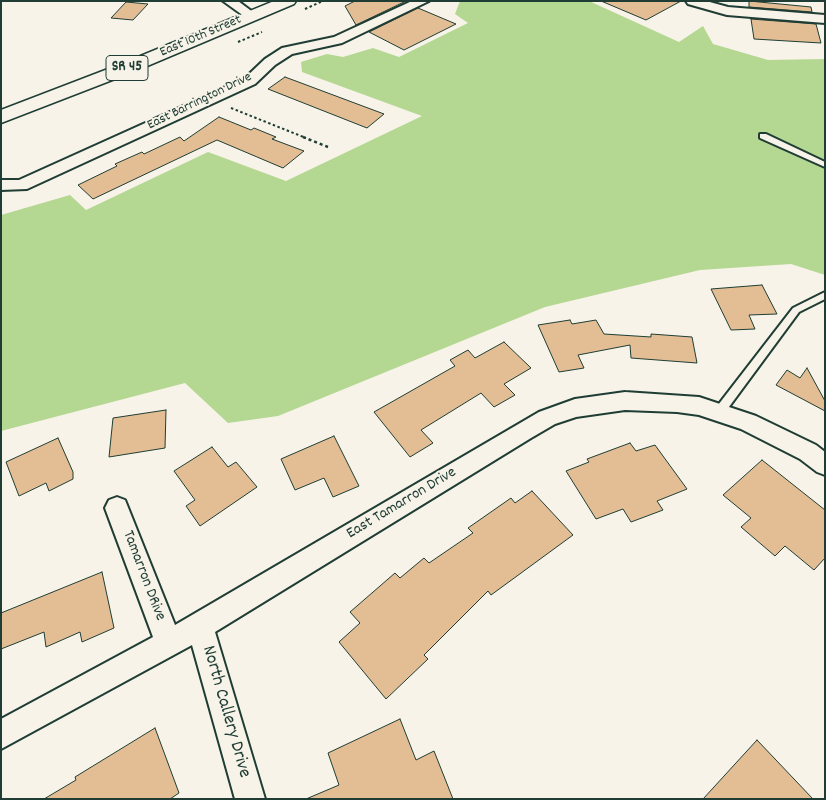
<!DOCTYPE html>
<style>
body{margin:0}
#map{position:relative;width:826px;height:800px;overflow:hidden;background:#f7f3e8;font-family:Dekko,sans-serif}
canvas{display:block}
.frame{position:absolute;inset:0;border:2px solid #1f3d34;pointer-events:none}
</style>
<div id="map">
<canvas width="826" height="800"></canvas>
<div class="frame"></div>
</div>
<script>
const ctx = document.querySelector('canvas').getContext('2d');
ctx.lineJoin = 'round';
function fill(path, color) { ctx.fillStyle = color; ctx.fill(path, 'evenodd'); }
const shape = rows => new Path2D(rows.map(r => 'M' + r).join(''));
function trace(path, color, width, dash) { ctx.strokeStyle = color; ctx.lineWidth = width; ctx.lineCap = dash ? 'butt' : 'round'; ctx.setLineDash(dash || []); ctx.stroke(path); }
function write(font, color, halo, rows, align = 'center') {
  ctx.font = font + ' Dekko,sans-serif'; ctx.lineWidth = 4; ctx.setLineDash([]); ctx.textBaseline = 'middle'; ctx.strokeStyle = halo; ctx.fillStyle = color; for (const [text, x, y, turn = 0] of rows) {
    ctx.save(); ctx.translate(x, y); ctx.rotate((+turn || 0) * Math.PI / 180); ctx.textAlign = isNaN(turn) ? turn : align; if (halo) ctx.strokeText(text, 0, 0); ctx.fillText(text, 0, 0); ctx.restore();
  }
}
const green = shape([
 [460,1,589,1,679,42,703,26,713,44,768,60,825,59,825,275,791,264,700,270,545,307,278,416,228,423,185,383,1,431,1,215,70,195,86,210,208,152,286,181,422,116,302,72,301,62,327,54,343,57,373,48,399,57,468,23,455,14]
]);
const building = shape([
 [355,1,402,1,404,2,356,25,345,6,355,1],
 [601,1,681,1,646,20,601,1],
 [749,1,811,7,812,12,749,7,749,1],
 [126,2,148,4,133,20,111,18,126,2],
 [418,8,456,24,404,50,369,32,418,8],
 [751,19,816,24,821,43,754,39,751,19],
 [285,77,384,114,367,128,268,89,285,77],
 [219,117,251,130,254,128,276,137,272,139,304,151,283,168,217,140,93,199,78,185,117,166,115,164,142,152,144,154,180,137,184,141,219,117],
 [762,285,777,314,749,315,755,329,731,330,711,289,762,285],
 [570,320,572,324,596,320,604,334,651,337,651,334,692,337,697,363,631,358,630,345,578,355,584,368,559,372,538,325,570,320],
 [504,342,531,368,504,384,515,395,494,407,481,393,421,430,433,443,410,457,374,412,455,366,450,360,468,350,475,358,504,342],
 [807,368,825,401,825,411,776,385,787,370,800,378,807,368],
 [166,410,165,448,109,457,113,418,166,410],
 [334,436,359,486,333,497,324,478,295,490,281,459,334,436],
 [58,438,73,472,73,479,49,491,46,483,19,496,6,462,58,438],
 [630,443,636,451,655,445,687,489,657,501,663,510,631,522,623,509,596,519,566,471,589,462,587,459,630,443],
 [212,447,228,467,236,462,257,487,200,526,186,506,195,500,174,471,212,447],
 [762,460,825,510,825,558,814,570,785,546,775,556,741,527,751,518,723,495,762,460],
 [532,491,573,535,491,595,488,591,424,655,428,659,386,699,339,642,360,623,350,612,395,573,400,578,424,558,429,563,473,533,468,528,511,498,515,503,532,491],
 [102,572,114,628,82,642,80,632,46,647,44,632,1,649,1,613,102,572],
 [400,719,416,760,434,751,453,799,306,799,339,785,328,753,400,719],
 [155,728,179,793,170,799,44,799,76,780,75,777,155,728],
 [757,740,813,799,703,799,757,740]
]);
const pathFar1 = shape([
 [305,9,323,1],
 [238,42,262,32],
 [231,108,306,138]
]);
const path = shape([
 [303,137,328,147]
]);
const service = shape([
 [760,134,766,134,825,162,825,167,760,138,760,134],
 [825,292,825,299,799,312,723,415,715,415,714,412,715,409,793,308,825,292]
]);
const minor = shape([
 [223,1,238,1,258,16,256,19,248,19,223,1],
 [412,1,429,1,342,43,292,54,275,65,255,84,27,189,1,190,1,180,19,180,245,78,265,59,282,48,334,37,412,1],
 [686,1,706,1,728,7,825,15,825,23,727,15,688,4,686,1],
 [625,392,699,397,756,416,816,445,825,452,825,475,817,472,800,459,741,429,699,415,677,412,625,410,576,417,555,424,531,438,215,632,265,799,235,799,192,645,1,749,1,719,153,637,105,508,109,500,117,497,125,500,175,625,539,412,575,399,625,392]
]);
const primary = shape([
 [274,1,296,1,294,4,133,72,1,123,1,110,121,64,274,1]
]);
const farStreetnames = [
 ["East 10th Street",201,37,-23],
 ["East Barrington Drive",200,102,-26]
];
const shields = [
 [127,68,42]
];
const shieldNames = [
 ["SR 45",127,68]
];
const streetNames = [
 ["East Tamarron Drive",402,504,-31],
 ["Tamarron DRive",143,576,69]
];
const nearStreetnames = [
 ["North Callery Drive",225,712,74]
];
fill(green, '#b4d792');
fill(building, '#e3be94');
trace(building, '#1f3d34', 1);
trace(service, '#1f3d34', 4);
trace(minor, '#1f3d34', 4);
trace(primary, '#1f3d34', 3);
trace(pathFar1, '#1f3d34', 2, [2.5, 2.5]);
trace(path, '#1f3d34', 2.5, [3, 3]);
fill(service, '#f7f3e8');
fill(minor, '#f7f3e8');
fill(primary, '#f7f3e8');
write('14px', '#1f3d34', '#f7f3e8', farStreetnames);
for (const [x, y, w] of shields) { const box = new Path2D(); box.roundRect(x - w / 2, y - 12.5, w, 25, 4); ctx.fillStyle = '#f7f3e8'; ctx.fill(box); trace(box, '#1f3d34', 1); }
write('bold 15px', '#1f3d34', null, shieldNames);
write('16px', '#1f3d34', '#f7f3e8', streetNames);
write('19px', '#1f3d34', '#f7f3e8', nearStreetnames);
</script>
